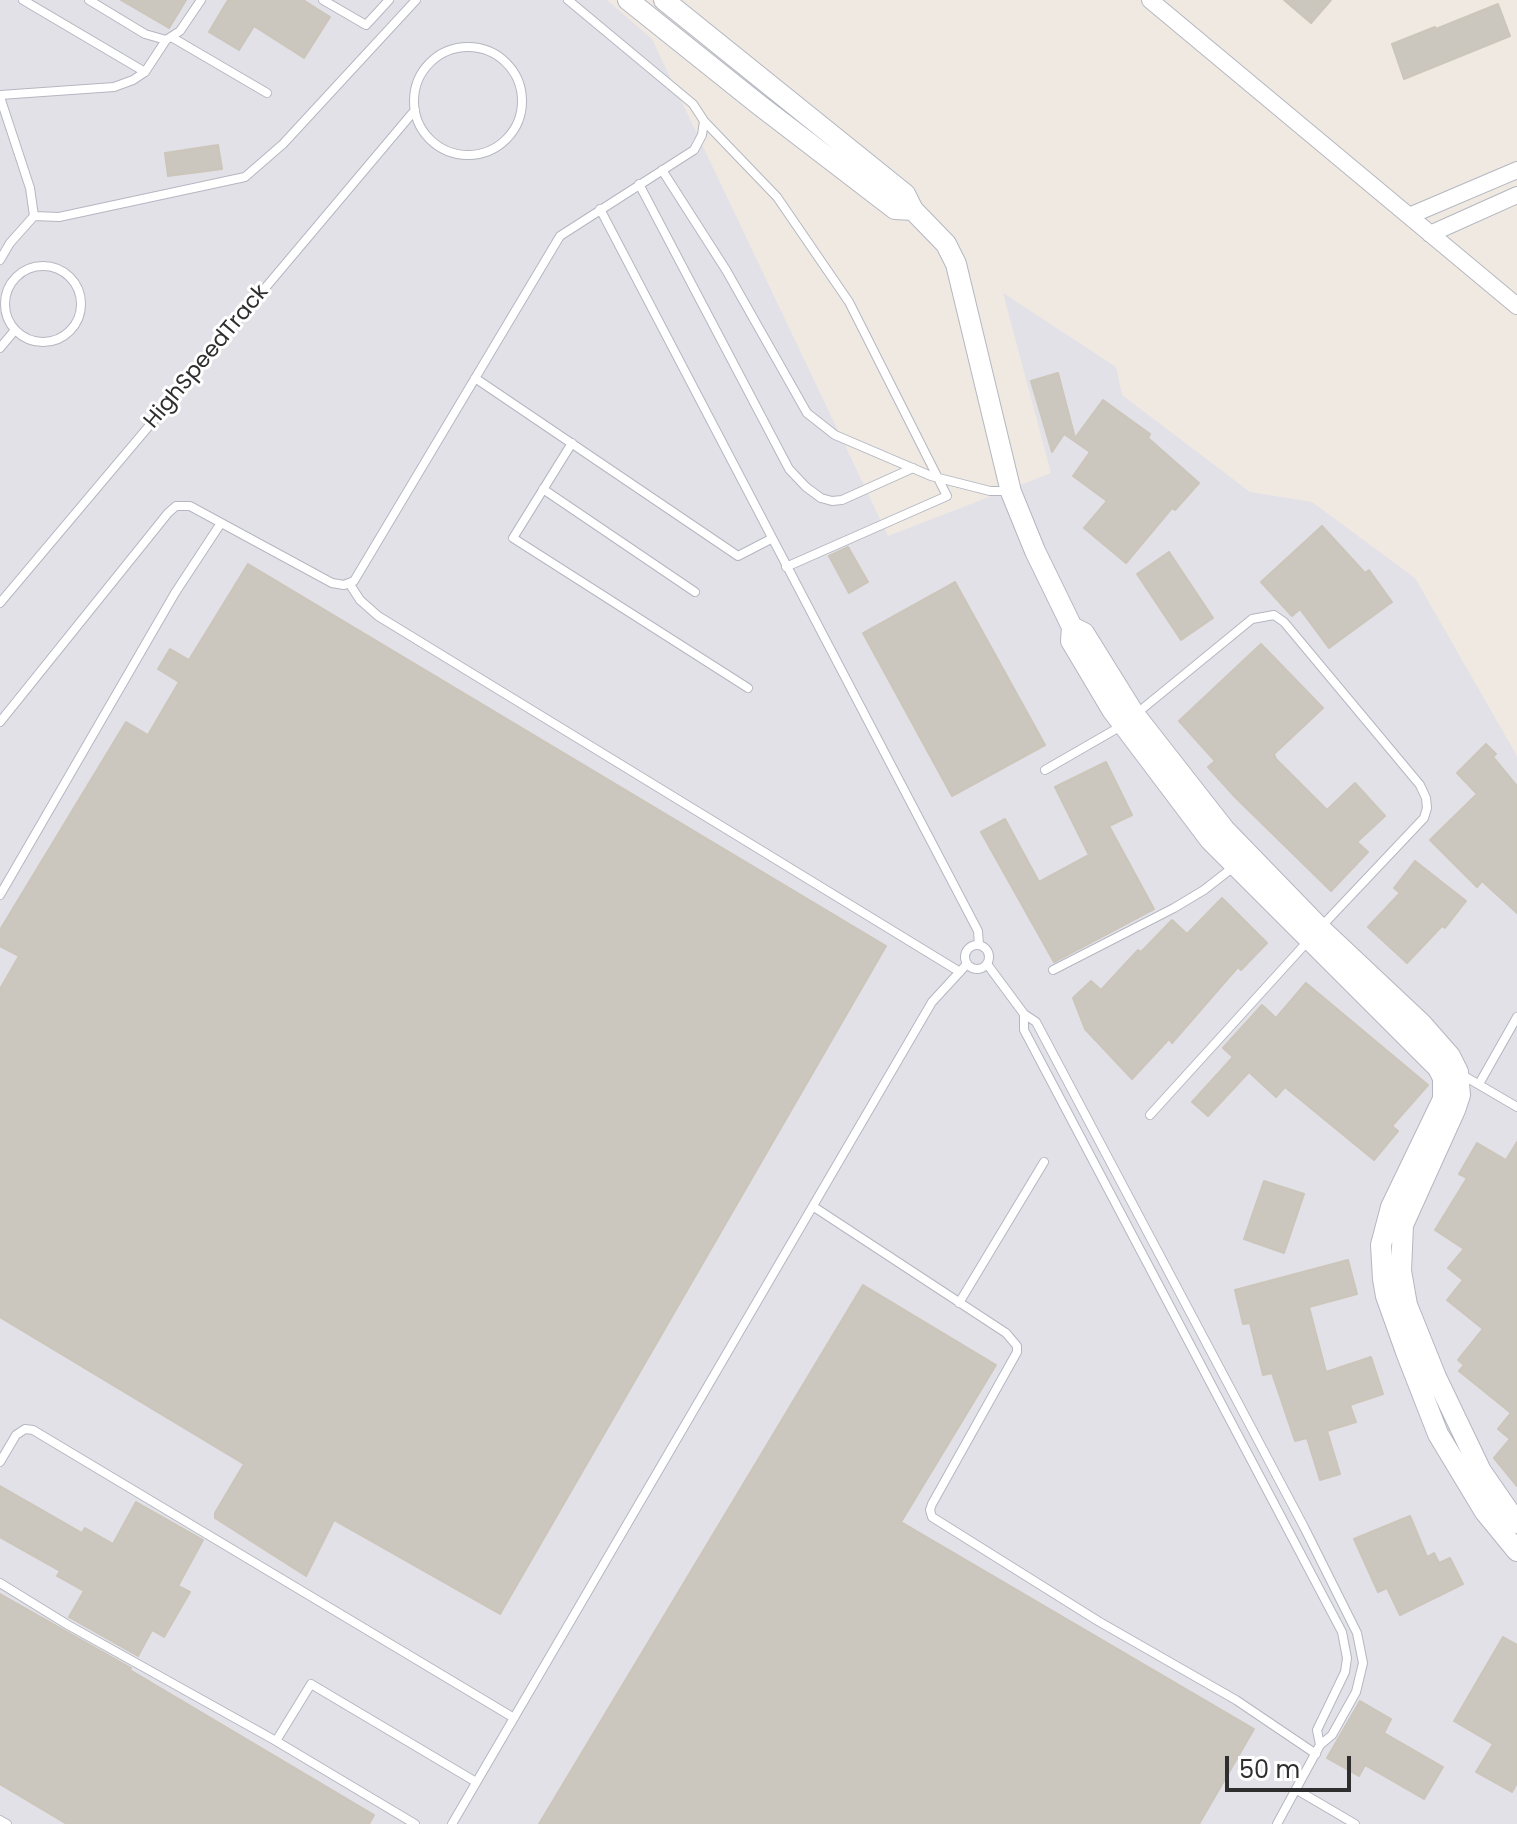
<!DOCTYPE html>
<style>
body{margin:0}
#map{position:relative;width:1517px;height:1824px;overflow:hidden;background:#efe9e1;font-family:Poppins,sans-serif}
canvas{display:block}
.scale{position:absolute;left:1225px;top:1756px;width:126px;height:36px;box-sizing:border-box;border:4px solid #2e2e2e;border-top:0;padding-left:10px;font-size:24px;line-height:28px;white-space:nowrap;color:#2e2e2e;-webkit-text-stroke:6px #fff;paint-order:stroke}
</style>
<div id="map">
<canvas width="1517" height="1824"></canvas>
<div class="scale">50 m</div>
</div>
<script>
const ctx = document.querySelector('canvas').getContext('2d');
ctx.lineJoin = 'round';
function fill(path, color) { ctx.fillStyle = color; ctx.fill(path, 'evenodd'); }
const shape = rows => new Path2D(rows.map(r => 'M' + r).join(''));
function trace(path, color, width, dash) { ctx.strokeStyle = color; ctx.lineWidth = width; ctx.lineCap = dash ? 'butt' : 'round'; ctx.setLineDash(dash || []); ctx.stroke(path); }
function write(font, color, halo, rows, align = 'center') {
  ctx.font = font + ' Poppins,sans-serif'; ctx.lineWidth = 6; ctx.setLineDash([]); ctx.textBaseline = 'middle'; ctx.strokeStyle = halo; ctx.fillStyle = color; for (const [text, x, y, turn = 0] of rows) {
    ctx.save(); ctx.translate(x, y); ctx.rotate((+turn || 0) * Math.PI / 180); ctx.textAlign = isNaN(turn) ? turn : align; if (halo) ctx.strokeText(text, 0, 0); ctx.fillText(text, 0, 0); ctx.restore();
  }
}
const industrial = shape([
 [0,0,607,0,652,39,888,536,1051,473,1003,293,1116,367,1122,395,1250,492,1312,502,1415,578,1517,756,1517,1824,0,1824]
]);
const building = shape([
 [121,0,186,0,169,28,121,0],
 [228,0,303,0,330,17,304,58,254,26,239,50,209,32,228,0],
 [1284,0,1331,0,1311,23,1284,0],
 [1498,4,1510,36,1404,79,1392,44,1435,27,1436,29,1498,4],
 [218,145,222,169,168,176,165,153,218,145],
 [1058,373,1075,438,1103,400,1150,434,1148,438,1199,483,1175,510,1172,508,1126,563,1084,528,1107,501,1073,476,1090,452,1064,434,1052,452,1031,381,1058,373],
 [1322,526,1365,573,1369,570,1392,602,1329,648,1300,609,1292,616,1261,582,1322,526],
 [848,547,868,582,849,593,829,556,848,547],
 [1169,552,1213,618,1181,640,1137,574,1169,552],
 [248,564,886,946,500,1614,334,1520,306,1576,215,1518,215,1513,244,1464,0,1317,0,989,19,956,0,946,0,930,126,722,148,735,179,682,158,669,170,649,189,660,248,564],
 [955,582,1045,745,952,796,863,633,955,582],
 [1261,644,1323,708,1274,754,1276,759,1327,810,1355,783,1385,816,1357,842,1368,852,1331,891,1235,797,1208,767,1215,761,1179,721,1261,644],
 [1486,744,1496,754,1493,757,1517,786,1517,913,1482,881,1477,887,1430,840,1477,794,1457,773,1486,744],
 [1106,762,1132,815,1109,826,1154,909,1054,962,981,832,1005,819,1039,882,1089,855,1055,787,1106,762],
 [1415,861,1466,901,1445,928,1442,926,1407,963,1368,927,1400,893,1394,888,1415,861],
 [1222,898,1267,943,1241,970,1238,967,1172,1043,1169,1039,1132,1079,1085,1029,1073,998,1091,981,1101,990,1138,950,1141,952,1172,920,1187,934,1222,898],
 [1306,983,1428,1085,1392,1126,1398,1131,1374,1160,1285,1087,1276,1097,1249,1072,1208,1116,1192,1102,1233,1057,1223,1048,1262,1005,1276,1018,1306,983],
 [1517,1142,1517,1486,1494,1458,1510,1439,1498,1429,1511,1413,1459,1371,1464,1365,1458,1360,1483,1329,1447,1300,1463,1280,1448,1268,1464,1249,1435,1230,1467,1178,1459,1174,1477,1143,1506,1160,1517,1142],
 [1264,1181,1304,1194,1284,1253,1244,1239,1264,1181],
 [1348,1260,1357,1294,1309,1307,1326,1372,1371,1357,1383,1394,1350,1405,1356,1422,1327,1431,1340,1474,1320,1480,1307,1438,1295,1441,1272,1373,1263,1375,1250,1323,1243,1324,1235,1290,1348,1260],
 [863,1285,996,1365,901,1522,1254,1729,1199,1824,539,1824,863,1285],
 [0,1486,82,1533,85,1528,113,1544,136,1502,203,1540,178,1586,190,1592,164,1637,152,1630,138,1656,69,1617,84,1591,57,1576,60,1571,0,1537,0,1486],
 [1410,1516,1427,1557,1434,1553,1439,1563,1450,1558,1463,1584,1400,1615,1387,1588,1378,1592,1354,1539,1410,1516],
 [0,1594,131,1668,130,1670,374,1815,369,1824,67,1824,0,1784,0,1594],
 [1503,1637,1517,1645,1517,1783,1512,1792,1476,1772,1493,1744,1454,1721,1503,1637],
 [1360,1701,1391,1719,1384,1733,1443,1767,1424,1799,1365,1765,1359,1776,1327,1758,1360,1701]
]);
const service = shape([
 [23,0,145,72],
 [89,0,145,34,166,40,180,31,201,0],
 [323,0,366,25,389,0],
 [173,38,267,93],
 '414 101a54 54 0 1 1 108 0a54 54 0 1 1-108 0Z',
 [0,95,114,87,133,80,145,72,166,40],
 [0,97,30,188,34,216],
 [704,121,777,197,849,302,947,496,786,567],
 [662,170,726,270,807,413,835,435,931,476,990,491,1009,491],
 [639,184,789,469,806,487,821,498,832,501,842,500,913,468],
 [600,209,978,931,979,945],
 [0,260,10,243,34,216,59,217,245,177,283,144,416,0],
 '5 304a38 38 0 1 1 76 0a38 38 0 1 1-76 0Z',
 [0,348,15,330],
 [475,378,738,556,771,539],
 [572,443,513,538,748,688],
 [543,489,695,592],
 [349,583,360,600,378,616,960,972],
 [0,603,415,110],
 [1136,714,1252,619,1274,615,1284,622,1420,785,1426,798,1427,808,1424,818,1320,928],
 [0,722,168,513,176,506,190,506,332,583,344,585,354,581,560,236,694,150,702,135,704,121,693,104,568,0],
 [1045,770,1123,725],
 [0,895,175,593,221,523],
 '965 957a12 12 0 1 1 24 0a12 12 0 1 1-24 0Z',
 [987,964,1024,1014,1036,1022,1304,1527,1357,1633,1363,1663,1356,1692,1332,1735,1320,1745,1277,1824],
 [1053,970,1174,908,1204,890,1236,865],
 [1024,1014,1024,1030,1342,1632,1347,1658,1345,1672,1317,1730,1320,1745],
 [1459,1073,1517,1107],
 [1479,1084,1517,1017],
 [1150,1115,1308,941],
 [814,1207,1006,1333,1017,1346,1017,1352,932,1504,930,1510,932,1517,1098,1621,1236,1700,1316,1754],
 [959,1303,1044,1162],
 [0,1462,16,1435,25,1429,33,1430,514,1718],
 [0,1583,68,1625,276,1741,415,1824],
 [276,1741,311,1684,476,1782],
 [1297,1790,1355,1824],
 [0,1820,7,1824],
 [452,1824,932,1002,967,964]
]);
const minor = shape([
 [1150,0,1517,306],
 [1409,216,1517,170],
 [1430,234,1517,195]
]);
const tertiary = shape([
 [628,0,758,104,895,209,913,210],
 [664,0,905,194,913,210,946,244,956,264,1011,492,1035,551,1072,627,1071,641,1112,710,1210,840,1438,1068,1443,1078,1443,1099,1391,1207,1381,1245,1383,1279,1386,1296,1406,1352,1438,1434,1485,1512,1517,1551],
 [1072,627,1084,633,1135,715,1225,830,1320,928,1422,1024,1450,1056,1458,1072,1460,1095,1455,1110,1403,1225,1401,1271,1407,1305,1436,1377,1481,1471,1517,1523]
]);
const streetNames = [
 ["HighSpeedTrack",207,357,-50]
];
fill(industrial, '#e3e1e8');
fill(building, '#cbc7bf');
trace(building, '#cbc5ba', 2);
trace(service, '#b4b7c1', 10);
trace(minor, '#b4b7c1', 18);
trace(tertiary, '#b4b7c1', 22);
trace(service, '#fff', 8);
trace(minor, '#fff', 16);
trace(tertiary, '#fff', 20);
write('22px', '#2e2e2e', '#fff', streetNames);
</script>
